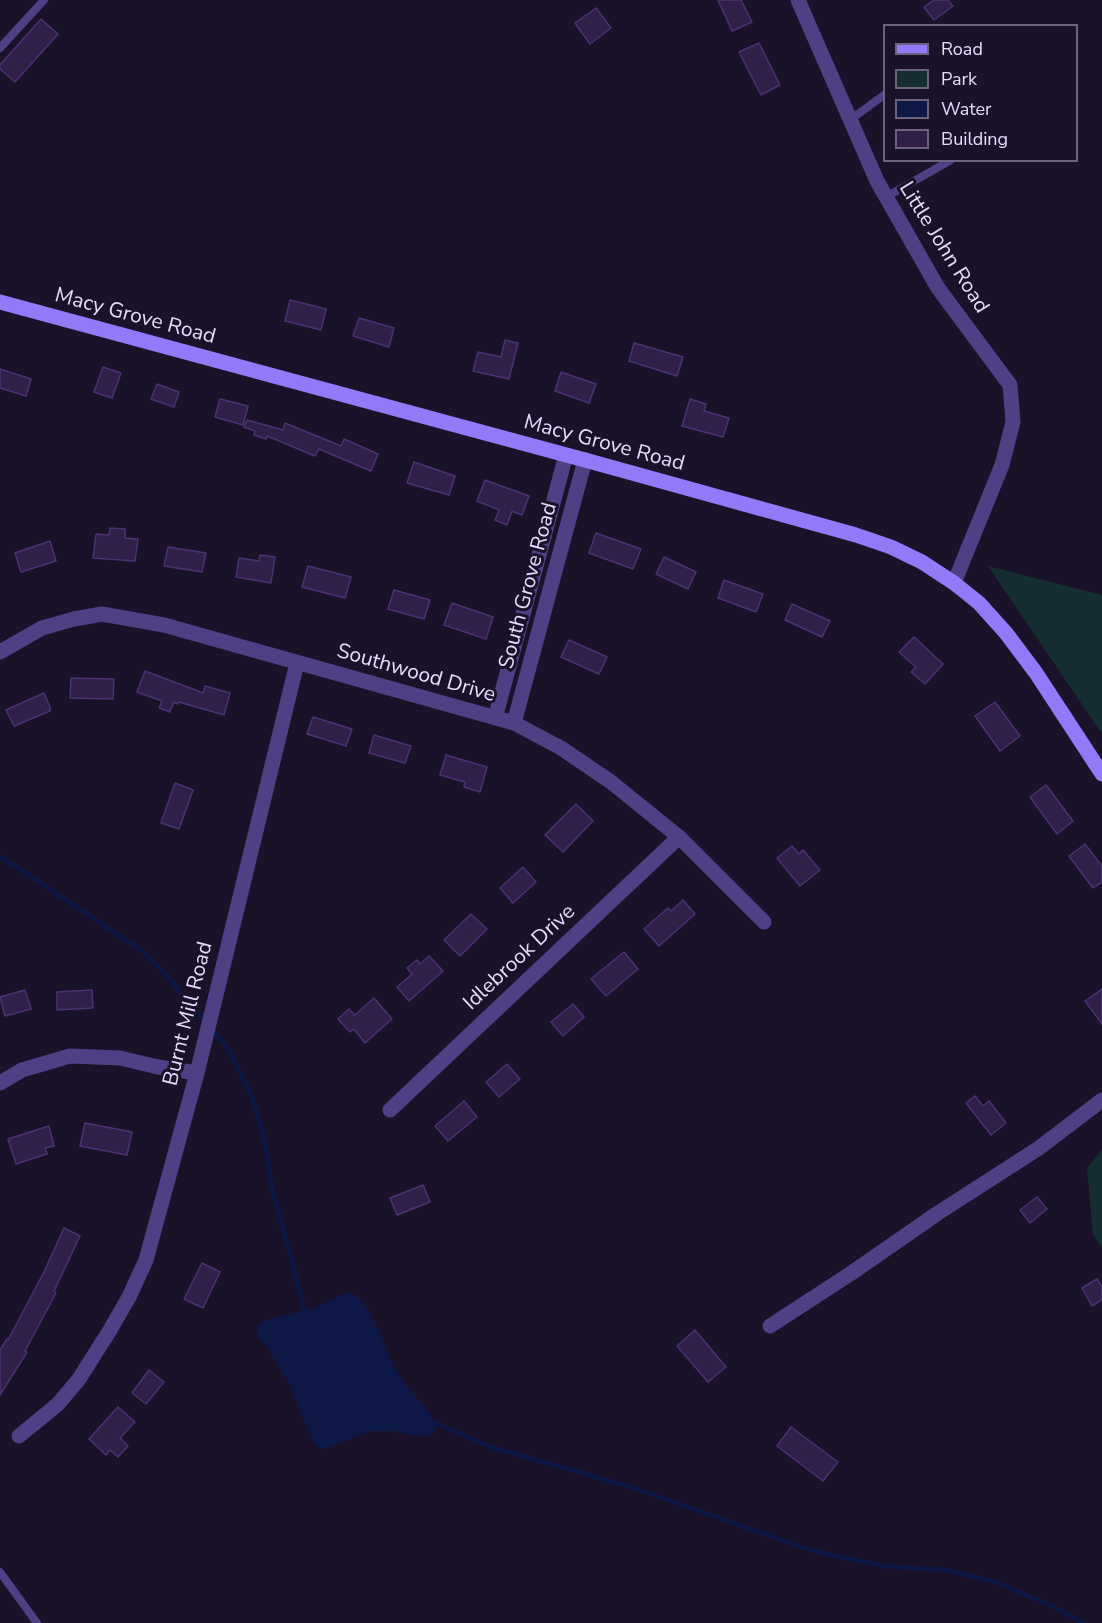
<!DOCTYPE html>
<style>
body{margin:0}
#map{position:relative;width:1102px;height:1623px;overflow:hidden;background:#1a1229;font-family:"Nunito Sans",sans-serif}
canvas{display:block}
.legend{position:absolute;left:883px;top:24px;width:195px;height:138px;box-sizing:border-box;background:#1a1229;border:2px solid #6c627e;margin:0;padding:8px 10px;list-style:none;font-size:18px;color:#e6dbfd}
.legend li{display:flex;align-items:center;gap:12px;height:30px}
.legend b{width:30px;border:2px solid #6c627e}
</style>
<div id="map">
<canvas width="1102" height="1623"></canvas>
<ul class="legend">
<li><b style="height:8px;background:#9378f8"></b>Road</li>
<li><b style="height:16px;background:#152e32"></b>Park</li>
<li><b style="height:16px;background:#0e1846"></b>Water</li>
<li><b style="height:16px;background:#2f1f49"></b>Building</li>
</ul>
</div>
<script>
const ctx = document.querySelector('canvas').getContext('2d');
ctx.lineJoin = 'round';
function fill(path, color) { ctx.fillStyle = color; ctx.fill(path, 'evenodd'); }
const shape = rows => new Path2D(rows.map(r => 'M' + r).join(''));
function trace(path, color, width, dash) { ctx.strokeStyle = color; ctx.lineWidth = width; ctx.lineCap = dash ? 'butt' : 'round'; ctx.setLineDash(dash || []); ctx.stroke(path); }
function write(font, color, halo, rows, align = 'center') {
  ctx.font = font + ' "Nunito Sans",sans-serif'; ctx.lineWidth = 6; ctx.setLineDash([]); ctx.textBaseline = 'middle'; ctx.strokeStyle = halo; ctx.fillStyle = color; for (const [text, x, y, turn = 0] of rows) {
    ctx.save(); ctx.translate(x, y); ctx.rotate((+turn || 0) * Math.PI / 180); ctx.textAlign = isNaN(turn) ? turn : align; if (halo) ctx.strokeText(text, 0, 0); ctx.fillText(text, 0, 0); ctx.restore();
  }
}
const green = shape([
 [988,566,1102,595,1102,734],
 [1102,1150,1102,1248,1093,1235,1087,1168]
]);
const water = shape([
 [346,1292,358,1296,370,1313,396,1370,408,1388,429,1412,437,1424,436,1431,431,1435,417,1436,391,1431,371,1431,324,1449,319,1448,313,1442,290,1386,268,1348,258,1337,257,1326,264,1321,322,1305]
]);
const stream = shape([
 [0,857,8,861,141,950,167,976,207,1023],
 [212,1029,228,1048,252,1096,266,1145,271,1184,305,1310,308,1314],
 [433,1422,491,1447,631,1487,813,1551,884,1566,945,1570,996,1582,1050,1605,1084,1623]
]);
const building = shape([
 [718,0,741,0,752,22,732,31,718,0],
 [934,0,948,0,953,6,934,20,924,7,934,0],
 [596,8,611,28,590,44,575,23,596,8],
 [41,19,58,34,15,82,0,69,0,65,41,19],
 [759,43,780,85,761,95,739,52,759,43],
 [290,300,326,309,321,330,285,321,290,300],
 [359,318,394,328,389,347,353,336,359,318],
 [505,340,518,343,509,379,473,371,478,352,501,357,505,340],
 [634,343,683,357,677,376,629,361,634,343],
 [103,367,121,373,112,398,94,392,103,367],
 [0,369,31,379,26,396,0,388,0,369],
 [561,372,596,384,589,403,555,391,561,372],
 [157,384,179,392,174,407,151,399,157,384],
 [220,399,248,406,243,425,215,417,220,399],
 [690,399,706,404,704,411,729,418,723,437,682,426,690,399],
 [247,420,283,430,285,423,341,446,344,439,378,454,371,471,319,449,315,456,267,436,266,439,254,435,255,431,244,427,247,420],
 [414,462,455,476,449,495,407,483,414,462],
 [485,480,529,496,522,515,512,511,507,525,495,520,499,510,477,501,485,480],
 [110,528,125,529,125,538,138,539,135,561,93,558,96,534,109,535,110,528],
 [596,533,641,549,633,569,589,553,596,533],
 [50,541,56,561,21,572,15,553,50,541],
 [168,547,206,553,202,572,164,566,168,547],
 [260,555,275,557,271,583,236,577,239,558,259,561,260,555],
 [664,557,696,572,688,589,656,574,664,557],
 [308,566,351,577,345,598,302,587,308,566],
 [724,580,763,594,756,612,718,598,724,580],
 [394,590,430,600,424,619,388,609,394,590],
 [452,603,493,617,486,639,444,625,452,603],
 [792,604,830,621,822,637,785,620,792,604],
 [914,637,943,664,925,684,911,672,916,667,899,652,914,637],
 [569,640,607,657,599,674,561,657,569,640],
 [145,671,203,693,205,686,230,693,224,715,179,702,178,704,174,702,170,712,159,708,162,701,137,692,145,671],
 [71,678,114,679,113,699,70,698,71,678],
 [44,693,50,707,50,711,14,726,6,710,44,693],
 [995,702,1020,736,1000,751,975,716,995,702],
 [313,717,352,729,346,746,307,734,313,717],
 [374,735,411,746,405,763,369,753,374,735],
 [446,755,487,767,480,792,464,787,465,782,440,775,446,755],
 [175,783,193,790,179,829,161,823,175,783],
 [1046,785,1073,821,1057,834,1030,797,1046,785],
 [576,804,593,821,563,852,545,835,576,804],
 [1085,844,1102,866,1102,882,1093,888,1069,856,1085,844],
 [792,846,799,854,803,850,820,870,800,886,777,858,792,846],
 [523,867,536,882,513,903,500,888,523,867],
 [683,900,695,914,659,946,644,929,668,908,671,911,683,900],
 [471,914,487,929,460,956,444,940,471,914],
 [624,952,638,969,606,996,591,979,624,952],
 [429,956,443,971,409,1001,397,987,412,974,407,968,417,960,420,964,429,956],
 [1102,989,1102,1024,1085,1001,1102,989],
 [25,990,31,1009,5,1016,0,997,25,990],
 [92,990,93,1008,57,1010,57,992,92,990],
 [374,998,392,1019,365,1043,354,1029,350,1032,338,1019,349,1009,355,1015,374,998],
 [573,1004,584,1017,563,1036,551,1022,573,1004],
 [507,1064,520,1079,499,1097,486,1082,507,1064],
 [975,1096,983,1106,989,1101,1006,1123,991,1135,966,1103,975,1096],
 [464,1101,477,1117,448,1141,435,1126,464,1101],
 [85,1123,132,1132,127,1155,80,1146,85,1123],
 [49,1126,54,1146,45,1148,47,1154,16,1164,8,1139,49,1126],
 [423,1185,430,1202,397,1215,390,1198,423,1185],
 [1037,1197,1047,1209,1030,1223,1020,1210,1037,1197],
 [64,1228,80,1236,54,1291,56,1293,25,1351,27,1352,0,1395,0,1350,7,1339,8,1340,44,1272,64,1228],
 [202,1263,220,1272,203,1308,184,1299,202,1263],
 [1097,1279,1102,1287,1102,1300,1092,1306,1082,1288,1097,1279],
 [695,1330,726,1367,708,1382,677,1346,695,1330],
 [149,1370,164,1382,146,1404,132,1393,149,1370],
 [118,1407,135,1422,120,1438,128,1446,118,1457,110,1450,106,1455,89,1439,118,1407],
 [791,1427,838,1462,823,1481,777,1446,791,1427]
]);
const service = shape([
 [0,48,44,0],
 [850,120,884,95],
 [886,197,951,160],
 [0,1572,37,1623]
]);
const minor = shape([
 [798,0,877,181,938,288,1010,385,1013,422,1002,465,954,583],
 [0,652,42,628,74,619,102,614,164,625,514,723,561,748,611,782,679,837,764,922],
 [495,718,566,455],
 [514,723,585,460],
 [0,1083,22,1070,70,1056,120,1058,158,1067,197,1073],
 [390,1110,679,837],
 [770,1326,850,1274,938,1213,1039,1148,1102,1100],
 [19,1436,58,1404,79,1379,110,1330,129,1297,146,1260,197,1073,297,663]
]);
const secondary = shape([
 [0,302,585,460,856,535,891,547,922,562,954,583,979,603,1006,633,1036,673,1102,774]
]);
const streetNames = [
 ["Little John Road",943,248,58],
 ["Macy Grove Road",135,317,15],
 ["Macy Grove Road",604,444,15],
 ["South Grove Road",529,586,-75],
 ["Southwood Drive",416,674,16],
 ["Idlebrook Drive",520,958,-43],
 ["Burnt Mill Road",189,1014,-76]
];
fill(green, '#152e32');
fill(water, '#0e1846');
trace(stream, '#0e1846', 4.5);
fill(building, '#2f1f49');
trace(building, '#4b3273', 1.5);
trace(service, '#4f4085', 8);
trace(minor, '#4f4085', 15);
trace(secondary, '#9378f8', 15);
write('21px', '#e6dbfd', '#1a1229', streetNames);
</script>
